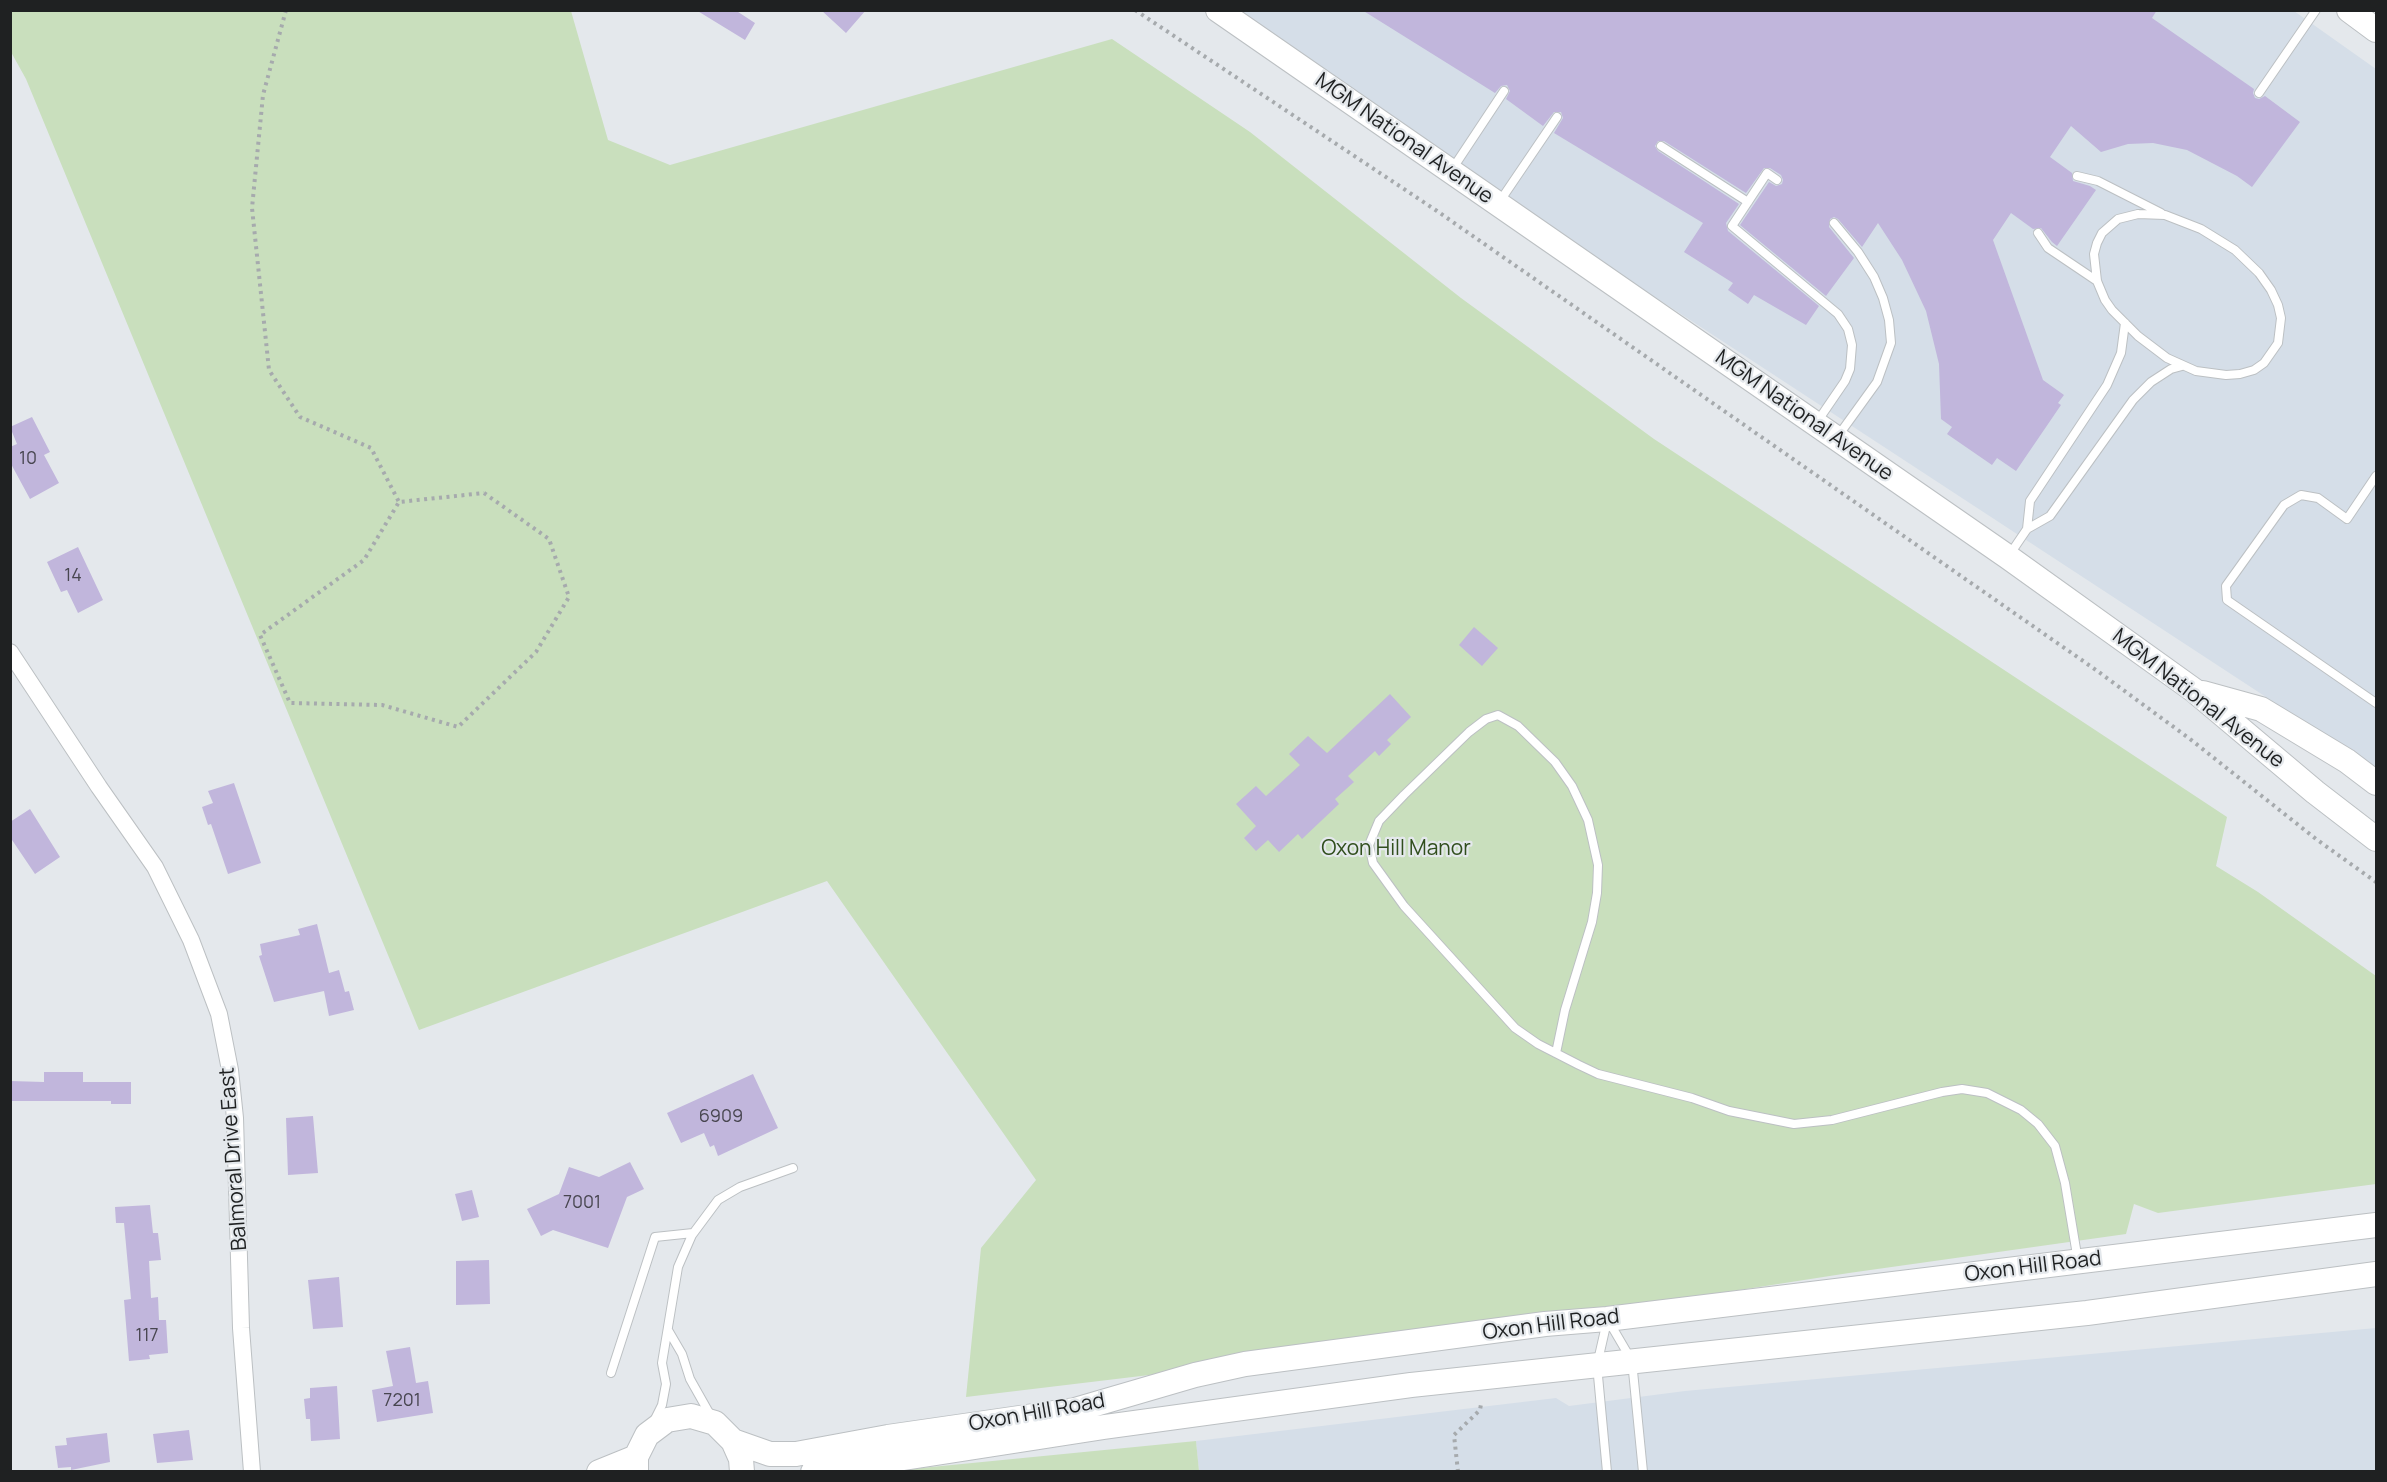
<!DOCTYPE html>
<style>
body{margin:0}
#map{position:relative;width:2387px;height:1482px;overflow:hidden;background:#e4e8ec;font-family:Manrope,sans-serif}
canvas{display:block}
.frame{position:absolute;inset:0;border:12px solid #1f2122;pointer-events:none}
</style>
<div id="map">
<canvas width="2387" height="1482"></canvas>
<div class="frame"></div>
</div>
<script>
const ctx = document.querySelector('canvas').getContext('2d');
ctx.lineJoin = 'round';
function fill(path, color) { ctx.fillStyle = color; ctx.fill(path, 'evenodd'); }
const shape = rows => new Path2D(rows.map(r => 'M' + r).join(''));
function trace(path, color, width, dash) { ctx.strokeStyle = color; ctx.lineWidth = width; ctx.lineCap = dash ? 'butt' : 'round'; ctx.setLineDash(dash || []); ctx.stroke(path); }
function write(font, color, halo, rows, align = 'center') {
  ctx.font = font + ' Manrope,sans-serif'; ctx.lineWidth = 4.5; ctx.setLineDash([]); ctx.textBaseline = 'middle'; ctx.strokeStyle = halo; ctx.fillStyle = color; for (const [text, x, y, turn = 0] of rows) {
    ctx.save(); ctx.translate(x, y); ctx.rotate((+turn || 0) * Math.PI / 180); ctx.textAlign = isNaN(turn) ? turn : align; if (halo) ctx.strokeText(text, 0, 0); ctx.fillText(text, 0, 0); ctx.restore();
  }
}
const built = shape([
 [1218,11,2294,11,2376,69,2376,769],
 [2376,1328,2376,1471,1199,1472,1196,1441,1556,1398,1569,1406,1685,1391]
]);
const green = shape([
 [10,11,571,11,608,140,670,165,1112,39,1250,132,1461,298,1654,439,2227,817,2216,866,2258,892,2376,976,2376,1184,2158,1213,2134,1204,2126,1234,1849,1273,1341,1352,966,1397,981,1248,1036,1180,827,881,419,1030,26,79,11,52],
 [1196,1441,1199,1471,912,1472,911,1469]
]);
const building = shape([
 [696,10,735,10,755,23,745,40],
 [821,10,866,10,846,33],
 [1362,10,2157,10,2152,18,2254,89,2253,93,2255,98,2259,99,2265,96,2300,122,2252,187,2237,176,2187,150,2153,143,2128,144,2101,152,2071,126,2050,157,2072,173,2073,181,2090,186,2096,190,2057,246,2052,242,2041,228,2033,229,2011,213,1993,240,2043,380,2064,395,2058,403,2061,405,2016,471,1997,458,1992,465,1947,434,1952,427,1941,419,1939,364,1926,311,1902,260,1878,223,1862,247,1838,219,1834,217,1830,219,1829,227,1854,258,1826,296,1740,225,1769,182,1776,186,1782,184,1783,180,1781,175,1770,168,1764,168,1746,193,1664,141,1658,141,1655,146,1658,151,1739,204,1726,223,1728,231,1819,306,1806,325,1754,295,1748,304,1728,290,1733,283,1684,252,1703,223,1554,133,1563,118,1561,112,1554,112,1543,126,1506,99,1510,91,1507,85,1501,86,1495,93],
 [32,417,50,452,44,455,59,483,30,499,10,462,10,447,17,444,10,427],
 [78,547,103,600,78,613,67,590,61,592,47,562],
 [1474,627,1498,648,1482,666,1459,645],
 [1390,694,1411,717,1387,740,1391,744,1379,756,1375,751,1348,776,1354,782,1335,799,1339,804,1302,839,1298,834,1279,852,1268,840,1256,851,1244,838,1256,826,1236,804,1256,786,1266,796,1300,765,1289,754,1308,736,1327,753],
 [234,783,261,863,228,874,211,824,208,825,202,807,213,803,208,791],
 [30,809,60,857,35,874,10,837,10,822],
 [317,924,329,973,339,970,345,992,349,991,354,1010,329,1016,324,991,274,1002,259,956,262,955,260,944,300,935,298,929],
 [44,1072,83,1072,83,1082,131,1082,131,1104,111,1104,111,1101,10,1101,10,1081,44,1082],
 [753,1074,778,1128,718,1156,714,1145,710,1147,704,1133,681,1143,667,1113],
 [313,1116,318,1173,288,1175,286,1118],
 [630,1162,644,1189,627,1197,608,1248,553,1230,541,1236,527,1209,559,1194,569,1167,599,1177],
 [472,1190,479,1217,462,1221,455,1194],
 [150,1205,153,1233,158,1233,161,1260,149,1261,151,1298,158,1297,159,1320,166,1320,168,1353,149,1355,150,1359,129,1361,124,1300,131,1299,124,1223,116,1223,115,1207],
 [489,1260,490,1304,456,1305,456,1261],
 [339,1277,343,1327,313,1329,308,1280],
 [410,1347,416,1383,428,1381,433,1413,377,1422,372,1390,393,1386,386,1351],
 [337,1386,340,1439,311,1441,310,1419,306,1419,304,1399,310,1398,310,1388],
 [189,1430,193,1460,157,1463,153,1434],
 [107,1433,110,1462,71,1470,71,1467,58,1468,55,1446,67,1445,66,1438]
]);
const path = shape([
 [286,10,263,95,252,208,269,370,300,417,371,448,399,502],
 [1135,10,1437,211,2096,670,2190,739,2316,839,2376,882],
 [484,493,549,539,569,597,536,652,458,727,382,705,290,703,260,635,364,560,399,502,484,493],
 [1458,1472,1454,1435,1480,1410,1481,1404]
]);
const lane = shape([
 [2259,93,2316,10],
 [1661,146,1748,202],
 [1451,171,1504,91],
 [2077,176,2098,181,2161,213],
 [1777,180,1767,173,1732,226,1838,314,1848,329,1852,345,1850,369,1845,381,1817,422],
 [1500,201,1557,117],
 [2138,214,2165,215,2201,229,2235,250,2259,273,2271,290,2278,305,2281,318,2278,343,2264,363,2254,370,2240,374,2226,375,2196,371,2167,358,2138,336,2112,310,2105,300,2097,281,2094,254,2097,243,2102,233,2118,219,2138,214],
 [1834,223,1858,252,1874,277,1883,298,1889,320,1891,343,1877,382,1838,436],
 [2038,233,2048,248,2097,281],
 [2376,476,2347,519,2318,498,2301,495,2284,505,2226,586,2227,600,2376,703],
 [2027,529,2030,501,2107,385,2121,353,2125,323],
 [2010,554,2027,529,2050,516,2133,400,2151,382,2171,369,2182,366],
 [1556,1053,1565,1010,1592,922,1597,893,1598,865,1588,820,1572,786,1555,762,1518,726,1498,715,1486,719,1469,732,1404,795,1379,821,1369,845,1373,863,1404,906,1515,1028,1538,1044,1579,1065,1598,1074,1692,1098,1729,1111,1794,1124,1832,1120,1942,1092,1962,1089,1987,1093,2021,1110,2038,1124,2055,1146,2065,1183,2078,1261],
 [1608,1320,1632,1361,1643,1472],
 [1607,1321,1597,1365,1607,1472],
 [668,1330,682,1354,690,1379,712,1418],
 [611,1373,655,1237,693,1233],
 [655,1419,662,1405,666,1384,662,1363,678,1267,692,1235,718,1200,740,1187,793,1168]
]);
const street = shape([
 [10,652,99,787,155,867,191,940,219,1014,230,1070,235,1118,241,1328,252,1472]
]);
const secondary = shape([
 [1218,10,2008,557,2195,691,2315,792,2376,839],
 [2349,10,2376,30],
 [2203,693,2261,709,2347,761,2376,783],
 [733,1441,770,1454,796,1454,888,1437,1075,1410,1195,1375,1245,1364,1545,1324,1607,1319,2376,1225],
 [599,1472,636,1457],
 [636,1472,636,1457,647,1435,667,1420,691,1416,715,1423,733,1441,741,1459,742,1472],
 [813,1472,1104,1427,1411,1385,2087,1313,2376,1274]
]);
const numberNames = [
 ["10",28,459],
 ["14",73,576],
 ["6909",721,1117],
 ["7001",582,1203],
 ["117",147,1336],
 ["7201",402,1401]
];
const streetNames = [
 ["MGM National Avenue",1404,139,35],
 ["MGM National Avenue",1804,416,35],
 ["MGM National Avenue",2198,699,38],
 ["Balmoral Drive East",234,1159,-94],
 ["Oxon Hill Road",2033,1267,-7],
 ["Oxon Hill Road",1551,1325,-7],
 ["Oxon Hill Road",1037,1413,-10]
];
const parkNames = [
 ["Oxon Hill Manor",1396,849]
];
fill(built, '#d5dee8');
fill(green, '#c9dfbd');
fill(building, '#c1b6dc');
trace(lane, '#bcc0c3', 10);
trace(street, '#bcc0c3', 18);
trace(secondary, '#bcc0c3', 26);
trace(path, '#a6aaad', 4, [3, 4.5]);
trace(lane, '#fff', 8);
trace(street, '#fff', 16);
trace(secondary, '#fff', 24);
write('18px', '#484650', null, numberNames);
write('21px', '#1f2122', '#e4e8ec', streetNames);
write('21px', '#304e1c', '#e4e8ec', parkNames);
</script>
